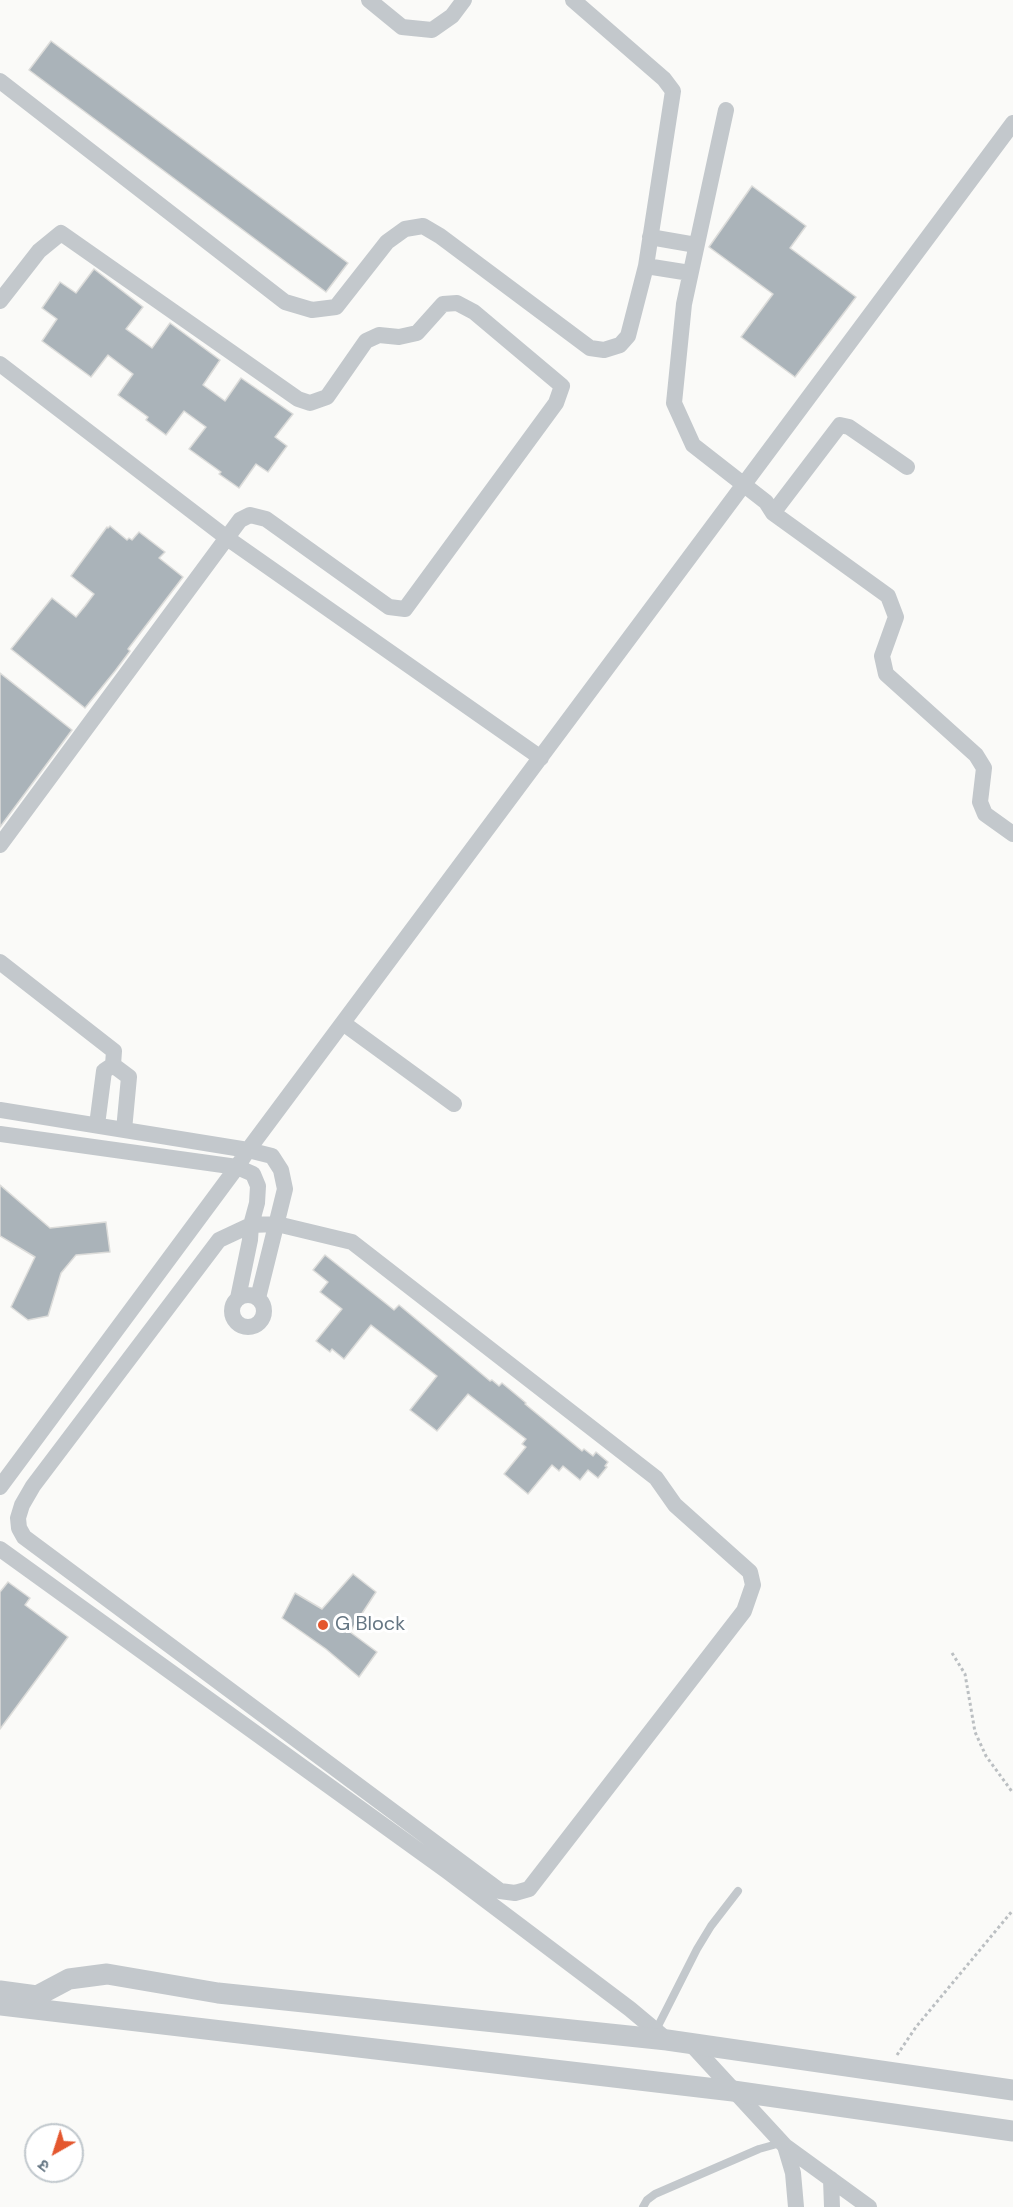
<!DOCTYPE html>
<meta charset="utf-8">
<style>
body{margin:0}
#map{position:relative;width:1013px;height:2207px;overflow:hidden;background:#fafaf8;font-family:"DM Sans","Noto Sans Devanagari",sans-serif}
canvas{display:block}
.north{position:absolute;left:24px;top:2123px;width:60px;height:60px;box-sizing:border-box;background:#fff;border:2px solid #c1c8cd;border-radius:50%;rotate:219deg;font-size:16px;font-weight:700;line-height:24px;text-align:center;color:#657683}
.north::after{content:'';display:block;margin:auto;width:21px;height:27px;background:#e4572e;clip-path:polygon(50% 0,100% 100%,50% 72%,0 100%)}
</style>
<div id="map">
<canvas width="1013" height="2207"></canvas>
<div class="north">उ</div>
</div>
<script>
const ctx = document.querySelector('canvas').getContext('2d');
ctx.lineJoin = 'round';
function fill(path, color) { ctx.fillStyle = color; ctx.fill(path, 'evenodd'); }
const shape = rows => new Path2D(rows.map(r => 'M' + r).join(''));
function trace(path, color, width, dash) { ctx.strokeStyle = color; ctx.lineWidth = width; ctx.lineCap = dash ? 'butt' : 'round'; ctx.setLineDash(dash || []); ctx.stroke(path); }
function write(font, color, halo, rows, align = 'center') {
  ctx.font = font + ' "DM Sans",sans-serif'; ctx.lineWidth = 6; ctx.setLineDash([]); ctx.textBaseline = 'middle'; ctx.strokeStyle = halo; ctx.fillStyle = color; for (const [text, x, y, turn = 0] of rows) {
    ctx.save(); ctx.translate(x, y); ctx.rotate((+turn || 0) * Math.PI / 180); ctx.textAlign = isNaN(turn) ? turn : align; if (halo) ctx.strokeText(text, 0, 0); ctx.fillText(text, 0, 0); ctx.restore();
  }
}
const building = shape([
 [51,41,348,263,326,292,29,70,51,41],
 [752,186,806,226,790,248,856,297,795,377,741,337,773,294,709,247,752,186],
 [94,269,143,307,126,329,152,348,170,323,220,360,203,385,225,401,241,378,293,414,275,437,287,446,268,472,256,464,239,488,219,474,221,472,189,449,206,427,184,411,166,435,146,420,148,417,118,395,133,374,108,355,91,377,42,341,57,319,42,308,60,282,76,293,94,269],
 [110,526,127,540,129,538,132,540,139,532,165,552,159,558,183,577,128,649,130,651,115,671,85,708,11,649,52,598,76,617,85,606,94,594,71,576,107,527,108,528,110,526],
 [0,673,72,730,0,827,0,673],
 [0,1185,50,1228,106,1222,110,1252,76,1255,61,1273,48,1316,28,1320,11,1307,35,1257,0,1236,0,1185],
 [325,1255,394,1310,399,1305,490,1381,492,1380,499,1386,502,1383,526,1403,525,1404,582,1451,584,1449,593,1456,596,1452,608,1462,605,1466,607,1467,598,1478,588,1470,580,1480,563,1466,559,1471,552,1465,528,1494,504,1474,526,1447,522,1444,526,1439,468,1394,437,1431,410,1410,437,1376,371,1325,344,1359,332,1349,330,1352,316,1341,342,1309,320,1292,328,1282,313,1270,325,1255],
 [353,1574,376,1592,350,1632,377,1652,359,1677,326,1649,282,1618,295,1593,322,1609,353,1574],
 [8,1582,30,1598,25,1605,68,1637,0,1729,0,1592,8,1582]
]);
const path = shape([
 [952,1653,965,1674,975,1732,986,1756,1013,1793],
 [897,2055,916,2027,1013,1910]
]);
const service = shape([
 [656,2030,697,1949,711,1926,738,1891],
 [643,2207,647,2200,655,2194,759,2149,777,2144,782,2145]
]);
const minor = shape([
 [369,0,402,27,432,30,452,16,464,0],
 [0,81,285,302,312,310,336,307,387,242,405,229,423,226,440,236,590,348,604,350,620,345,628,336,646,266,673,91,664,79,573,0],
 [726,110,684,304,674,403,693,445,766,502,773,513,888,596,896,617,882,656,886,674,976,755,984,768,980,802,985,814,1013,834],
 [650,237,696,245],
 [646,266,690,273],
 [0,301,39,251,61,233,298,399,310,403,327,397,366,341,379,335,399,337,417,333,443,304,457,303,474,312,562,386,556,403,405,609,389,607,266,519,250,515,240,520,0,845],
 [0,364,227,538,541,758],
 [773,513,840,425,849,427,907,467],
 [0,962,114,1051,113,1065,104,1071,97,1125],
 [343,1023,454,1104],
 [113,1065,129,1077,124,1130],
 [0,1110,248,1150,272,1156,281,1170,285,1189,258,1298],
 [0,1134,237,1167,253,1174,258,1186,257,1203,251,1225,250,1240,238,1298],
 [277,1224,352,1242,656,1478,675,1505,750,1572,753,1585,744,1611,529,1889,515,1893,500,1891,24,1537,19,1528,18,1518,22,1505,33,1486,219,1240,251,1225,277,1224],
 '232 1311a16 16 0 1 1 32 0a16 16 0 1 1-32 0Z',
 [0,1487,237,1167,248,1150,1013,123],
 [0,1549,447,1871,630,2009,667,2040],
 [691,2044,785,2146,869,2207],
 [785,2146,793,2173,796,2207],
 [831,2179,832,2207]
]);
const tertiary = shape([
 [0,1991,37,1996,69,1979,107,1974,218,1993,667,2040,1013,2090],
 [0,2005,733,2091,1013,2131]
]);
const markers = [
 [323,1625,6,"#e4572e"]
];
const poiNames = [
 ["G Block",335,1625]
];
fill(building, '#aab3b9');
trace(building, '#dcdcda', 1.5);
trace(path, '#bbbfc2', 3, [3, 3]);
trace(service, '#c3c8cc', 8);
trace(minor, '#c3c8cc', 16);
trace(tertiary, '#c3c8cc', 21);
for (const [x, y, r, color] of markers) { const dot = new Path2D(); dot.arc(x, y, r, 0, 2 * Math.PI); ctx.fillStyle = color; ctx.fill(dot); trace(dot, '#fff', 2); }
write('20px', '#657683', '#fff', poiNames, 'left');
</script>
